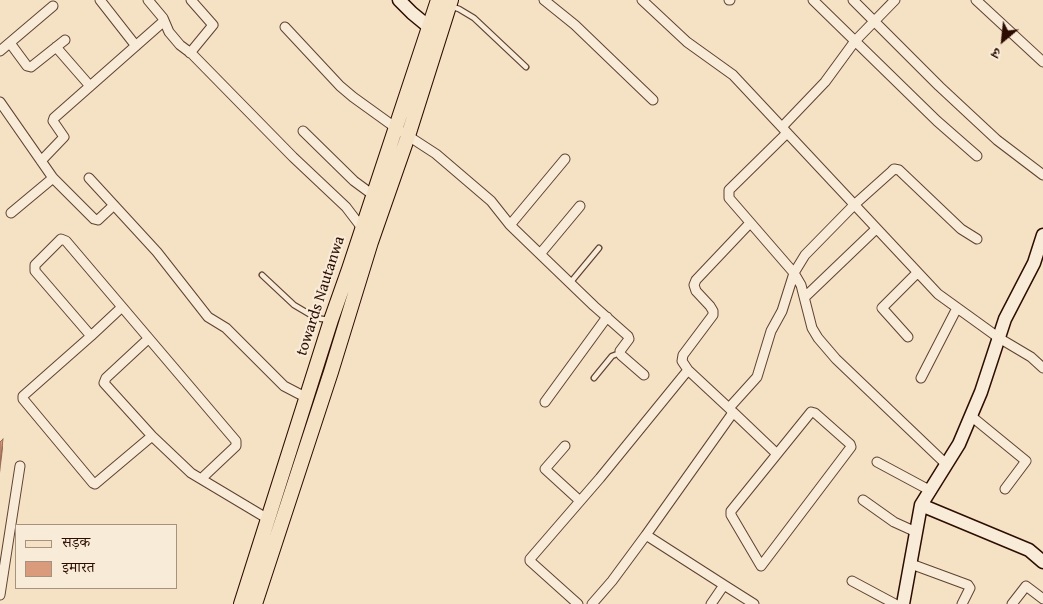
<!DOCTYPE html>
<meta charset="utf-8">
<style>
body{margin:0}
#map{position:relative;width:1043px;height:604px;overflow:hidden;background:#f5e1c3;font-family:"Gentium Book Plus","Noto Serif Devanagari",serif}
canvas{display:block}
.legend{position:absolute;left:15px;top:524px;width:162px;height:65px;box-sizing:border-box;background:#f8ecd8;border:1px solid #a79282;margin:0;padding:6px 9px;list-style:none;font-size:15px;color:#2d0c01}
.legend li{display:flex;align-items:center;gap:10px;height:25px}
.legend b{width:25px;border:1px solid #a79282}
.north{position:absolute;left:978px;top:15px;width:50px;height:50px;-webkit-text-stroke:4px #f8ecd8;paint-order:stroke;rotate:208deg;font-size:14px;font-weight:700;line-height:20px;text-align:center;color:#2d0c01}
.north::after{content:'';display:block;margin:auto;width:18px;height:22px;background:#2d0c01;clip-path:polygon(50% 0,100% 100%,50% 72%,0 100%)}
</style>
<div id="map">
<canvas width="1043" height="604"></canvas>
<ul class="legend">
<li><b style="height:6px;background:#f5e1c3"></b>सड़क</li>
<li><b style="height:14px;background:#da9b7c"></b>इमारत</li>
</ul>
<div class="north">उ</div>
</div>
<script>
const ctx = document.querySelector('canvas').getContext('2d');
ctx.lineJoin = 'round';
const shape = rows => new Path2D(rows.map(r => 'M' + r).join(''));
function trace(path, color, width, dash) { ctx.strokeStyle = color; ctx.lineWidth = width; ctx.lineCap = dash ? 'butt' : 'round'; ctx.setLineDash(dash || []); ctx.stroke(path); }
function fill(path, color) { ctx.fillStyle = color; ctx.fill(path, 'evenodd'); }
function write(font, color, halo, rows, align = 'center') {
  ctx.font = font + ' "Gentium Book Plus",serif'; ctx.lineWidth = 4.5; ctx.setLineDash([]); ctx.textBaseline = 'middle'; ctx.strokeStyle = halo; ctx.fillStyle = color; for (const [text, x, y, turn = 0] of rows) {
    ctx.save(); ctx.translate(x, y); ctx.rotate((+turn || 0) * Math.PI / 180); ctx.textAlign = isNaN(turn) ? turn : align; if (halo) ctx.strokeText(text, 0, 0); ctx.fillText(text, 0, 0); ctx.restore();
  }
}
const lane = shape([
 [450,6,459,9,474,18,526,67],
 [262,275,294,305,316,318,329,320],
 [570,283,599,248],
 [594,378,612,356,620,353]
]);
const street = shape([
 [100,0,136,46],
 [148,0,163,18,169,32,180,45,192,54,293,157,346,207,362,228],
 [544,0,575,25,653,100],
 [642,0,687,42,733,75,938,294,999,338,1031,357,1043,368],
 [729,0,730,0],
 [813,0,937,121,977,156],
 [853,0,939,86,997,140,1043,175],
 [976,0,1043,62],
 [285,27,340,86,353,97,396,128,436,154,491,201,510,225,540,254,594,306,628,336,629,339,620,351,621,355,644,375],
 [10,43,27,66,31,67,65,40],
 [56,47,90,86],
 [0,51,53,6],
 [190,53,213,25,191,0],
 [0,102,53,178,94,219,98,220,114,205],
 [782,127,825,82,855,41,895,0],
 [303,131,354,181,373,195],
 [787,133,729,190,729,198,794,273,801,285,812,328,818,338,836,359,947,465],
 [41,161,64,137,53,121,54,118,164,21],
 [89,178,157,252,208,317,226,328,284,386,307,398],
 [11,213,53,178],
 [510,225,565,159],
 [540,254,580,206],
 [805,297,876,229],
 [122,307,91,336,35,271,35,265,61,239,66,241,236,441,236,446,201,479],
 [91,336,23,396,23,399,93,483,95,484,152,436],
 [908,337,882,308,917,273],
 [148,339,106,378,104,383,152,436,191,473,268,519],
 [921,378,957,308],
 [545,402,607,317],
 [729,408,757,377,771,331,782,311,794,273,805,255,854,205,892,171,894,169,899,170,961,229,977,239],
 [733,412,777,454],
 [811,412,815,413,850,444,851,447,761,566,731,515,731,511,811,412],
 [971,416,1026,461,1005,489],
 [565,446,545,469,580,501],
 [877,462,931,491],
 [863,500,894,522,916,532],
 [911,564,968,585,970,588,962,604],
 [852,581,895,604],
 [724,585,754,604],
 [0,595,20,466],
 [578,604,530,561,530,559,600,478,688,370],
 [592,604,612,581,646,535],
 [711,604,724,585,646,535,732,414,731,410,688,370,682,361,683,355,713,315,713,311,710,306,696,291,694,285,696,280,750,223],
 [1012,604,1026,586,1043,599]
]);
const secondary = shape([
 [399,0,412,13,429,27,436,30],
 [921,505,1029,550,1043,562],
 [903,604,921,505,959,444,981,392,1005,319,1034,263,1043,235]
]);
const primary = shape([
 [241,604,331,320,349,269,438,0],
 [255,604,331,372,371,242,408,136,451,0]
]);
const shadedWall = shape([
 [3,439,3,448,0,473,0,464]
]);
const building = shape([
 [3,439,0,464,0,442,3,439]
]);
const streetNames = [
 ["towards Nautanwa",321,296,-72]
];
trace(lane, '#5f4132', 7);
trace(street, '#5f4132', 11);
trace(secondary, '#2d0c01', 15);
trace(primary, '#2d0c01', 16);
trace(lane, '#f8ecd8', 4.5);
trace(street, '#f8ecd8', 9);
trace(secondary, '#f8ecd8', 12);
trace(primary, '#f5e1c3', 14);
fill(shadedWall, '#996c57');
fill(building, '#da9b7c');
trace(building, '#996c57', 1);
write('16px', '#2d0c01', '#f8ecd8', streetNames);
</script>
